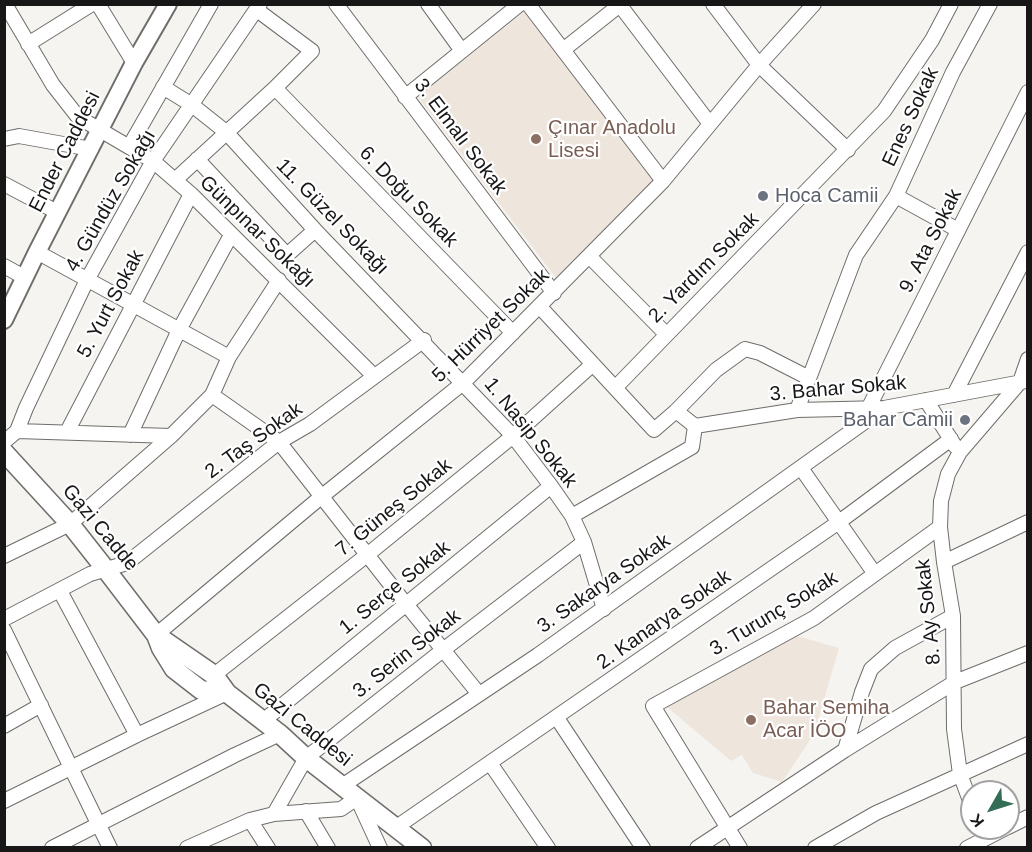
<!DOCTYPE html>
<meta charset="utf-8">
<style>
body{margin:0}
#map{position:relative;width:1032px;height:852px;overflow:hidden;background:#f6f4f1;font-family:Arial,sans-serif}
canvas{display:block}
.frame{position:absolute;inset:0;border:6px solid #181717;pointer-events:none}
.north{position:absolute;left:960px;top:780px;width:60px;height:60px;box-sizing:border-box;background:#fff;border:2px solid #a3a2a2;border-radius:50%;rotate:231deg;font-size:16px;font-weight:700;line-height:24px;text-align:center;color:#181717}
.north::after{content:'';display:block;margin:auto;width:21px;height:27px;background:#346d55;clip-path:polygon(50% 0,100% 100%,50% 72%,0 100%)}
</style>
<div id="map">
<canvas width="1032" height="852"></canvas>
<div class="frame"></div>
<div class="north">K</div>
</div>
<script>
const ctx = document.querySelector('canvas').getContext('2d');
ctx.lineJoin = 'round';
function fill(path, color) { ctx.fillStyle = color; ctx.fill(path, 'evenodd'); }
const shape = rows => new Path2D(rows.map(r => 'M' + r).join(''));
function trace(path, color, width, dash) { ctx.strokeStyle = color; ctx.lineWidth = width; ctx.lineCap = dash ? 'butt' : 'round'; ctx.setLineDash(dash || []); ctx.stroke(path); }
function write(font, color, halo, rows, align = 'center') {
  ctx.font = font + ' Arial,sans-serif'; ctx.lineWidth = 4.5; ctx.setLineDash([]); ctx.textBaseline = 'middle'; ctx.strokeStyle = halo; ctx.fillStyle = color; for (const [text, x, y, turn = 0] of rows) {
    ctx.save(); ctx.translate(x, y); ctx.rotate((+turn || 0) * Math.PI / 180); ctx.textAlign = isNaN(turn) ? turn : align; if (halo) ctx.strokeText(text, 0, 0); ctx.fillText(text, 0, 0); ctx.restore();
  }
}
const built = shape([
 [524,12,655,181,556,278,418,97],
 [797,636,839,648,814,734,782,782,753,773,742,755,731,761,667,707]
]);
const minor = shape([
 [5,4,53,85,78,117,153,161,191,194,374,376],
 [98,4,134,63],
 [336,4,554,293],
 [428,4,462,51],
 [528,4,663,181],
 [619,4,710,124],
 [713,4,759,65,848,150],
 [28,44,92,4],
 [563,50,621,4],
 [163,87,192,105,226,132,315,230,513,436,551,486,572,516,584,542,604,609],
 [275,88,513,333],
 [405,97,520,4],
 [4,139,19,136,91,149],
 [129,147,211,4],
 [197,159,287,255,315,230],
 [175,180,275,88,312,51,257,10],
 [4,184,57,212],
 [896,196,958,230],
 [37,252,229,357],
 [590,257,666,334],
 [4,266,24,277],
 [540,307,654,430,676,411,716,370,745,349,760,353,809,378],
 [615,388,884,111,932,40,951,4],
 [212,395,279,442,401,598,479,694],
 [954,395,1028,252],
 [926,400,955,446],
 [869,407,1028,92],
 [797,410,856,255,896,196,953,72,990,4],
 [695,426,797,410,884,408,1022,382],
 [17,431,26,408,87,280,153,161,260,4],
 [67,432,191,194],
 [130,435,179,330,231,235],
 [4,442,17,431,171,436],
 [801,468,875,574],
 [572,516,692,447,695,426,676,411],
 [4,556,70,524,171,436,212,395,229,357,279,280],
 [944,562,1028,522],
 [60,591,137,735],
 [4,619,90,574,127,563,279,442,310,424,424,340],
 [4,630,110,848],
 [156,635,321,497,463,383,663,181,759,65,814,4],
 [214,675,367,555,513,436,593,364],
 [557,718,643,848],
 [263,721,551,486],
 [4,726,41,705],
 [845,750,862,692,871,669,895,648,953,616],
 [490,763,548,848],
 [342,786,538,655,884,408],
 [4,801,137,735,227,693],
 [972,806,960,774,954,729,953,616,944,562,940,527,941,501,948,474,960,452,1020,382,1028,359],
 [306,811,328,848],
 [274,814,306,758,443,650,584,542],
 [250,820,268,848],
 [1008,827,1028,817],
 [395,828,839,522,951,439],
 [52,848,235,755,280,734],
 [187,848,250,820,274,814,341,809,357,798,380,848],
 [697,848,845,750,955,682,1028,653],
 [740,848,653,706,814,618,940,527],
 [815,848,876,813,1028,744],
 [967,848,1006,828]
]);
const tertiary = shape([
 [4,320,37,252,134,63,168,4]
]);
const secondary = shape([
 [4,452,70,524,107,571,156,635,161,648,174,669,201,690,227,693],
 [156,635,214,675,227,693,280,734,306,758,422,848]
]);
const markers = [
 [536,139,6,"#8d6e63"],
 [763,196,6,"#6b7280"],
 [965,420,6,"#6b7280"],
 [751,720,6,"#8d6e63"]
];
const streetNames = [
 ["Enes Sokak",911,117,-65],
 ["3. Elmalı Sokak",460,137,53],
 ["Ender Caddesi",65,152,-63],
 ["6. Doğu Sokak",408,197,46],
 ["4. Gündüz Sokağı",111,201,-60],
 ["11. Güzel Sokağı",332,217,46],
 ["Günpınar Sokağı",257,232,44],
 ["9. Ata Sokak",931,241,-63],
 ["2. Yardım Sokak",704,268,-45],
 ["5. Yurt Sokak",111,304,-62],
 ["5. Hürriyet Sokak",491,326,-44],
 ["3. Bahar Sokak",838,389,-5],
 ["1. Nasip Sokak",530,433,51],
 ["2. Taş Sokak",254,441,-36],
 ["7. Güneş Sokak",394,508,-39],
 ["Gazi Cadde",100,528,50],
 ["3. Sakarya Sokak",604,584,-35],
 ["1. Serçe Sokak",395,588,-39],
 ["8. Ay Sokak",929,612,-96],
 ["3. Turunç Sokak",774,614,-31],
 ["2. Kanarya Sokak",664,620,-35],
 ["3. Serin Sokak",407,654,-38],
 ["Gazi Caddesi",302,725,39]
];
const educationNames = [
 ["Çınar Anadolu",548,128],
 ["Lisesi",548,151],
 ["Bahar Semiha",763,708],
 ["Acar İÖO",763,731]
];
const worshipNames = [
 ["Hoca Camii",775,196],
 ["Bahar Camii",953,420,"right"]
];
fill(built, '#eee5dd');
trace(minor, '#6f6d6a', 16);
trace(tertiary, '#6f6d6a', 20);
trace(secondary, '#6f6d6a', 21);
trace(minor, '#fff', 14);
trace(tertiary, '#fff', 16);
trace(secondary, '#fff', 18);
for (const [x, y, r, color] of markers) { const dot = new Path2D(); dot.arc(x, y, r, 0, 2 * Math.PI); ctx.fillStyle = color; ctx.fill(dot); trace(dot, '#fff', 2); }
write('20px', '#181717', '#fff', streetNames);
write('20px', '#785e54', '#fff', educationNames, 'left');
write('20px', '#5b616d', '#fff', worshipNames, 'left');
</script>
